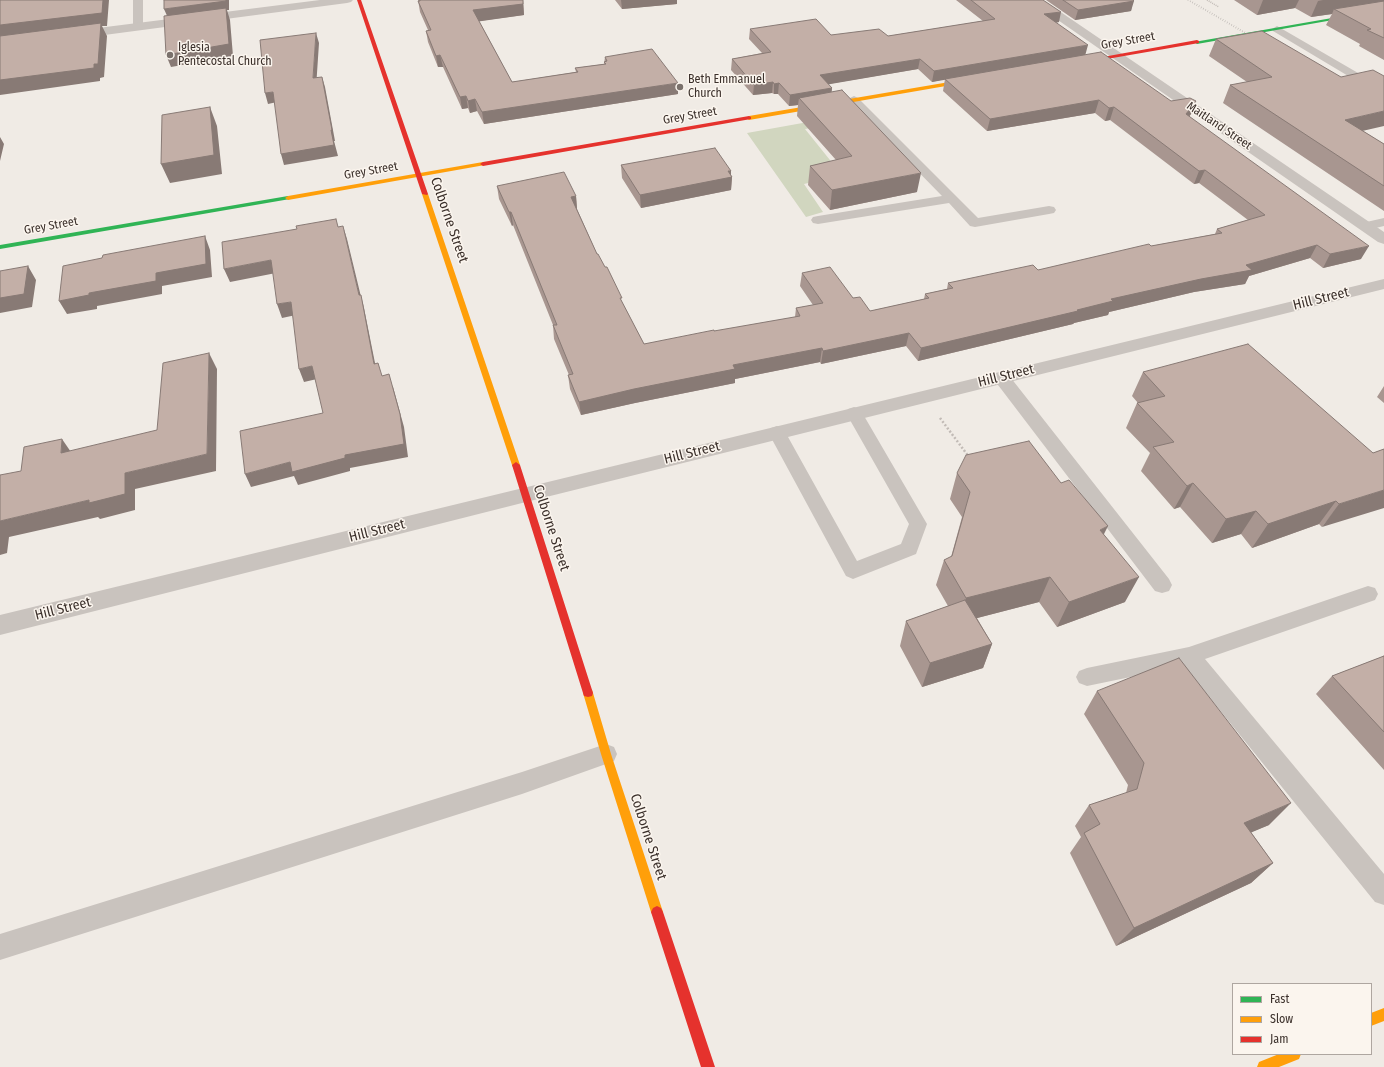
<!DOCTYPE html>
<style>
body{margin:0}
#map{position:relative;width:1384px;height:1067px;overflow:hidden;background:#f0ebe5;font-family:"Fira Sans Condensed",sans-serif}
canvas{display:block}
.legend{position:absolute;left:1232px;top:983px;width:140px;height:72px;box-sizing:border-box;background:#fbf5ee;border:1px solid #aea6a0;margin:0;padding:5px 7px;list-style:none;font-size:12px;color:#3b302b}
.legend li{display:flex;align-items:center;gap:8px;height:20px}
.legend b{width:20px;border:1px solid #aea6a0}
</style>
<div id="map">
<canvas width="1384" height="1067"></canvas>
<ul class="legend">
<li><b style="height:5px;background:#30b455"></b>Fast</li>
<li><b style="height:5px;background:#ff9f0a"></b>Slow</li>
<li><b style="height:5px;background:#e5322d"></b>Jam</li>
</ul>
</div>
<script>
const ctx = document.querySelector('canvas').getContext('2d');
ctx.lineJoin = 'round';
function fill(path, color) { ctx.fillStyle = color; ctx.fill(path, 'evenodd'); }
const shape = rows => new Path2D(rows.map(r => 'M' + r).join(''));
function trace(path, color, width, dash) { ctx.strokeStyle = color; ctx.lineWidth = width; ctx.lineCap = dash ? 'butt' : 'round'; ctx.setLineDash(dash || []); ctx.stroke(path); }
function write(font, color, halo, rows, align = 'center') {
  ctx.font = font + ' "Fira Sans Condensed",sans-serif'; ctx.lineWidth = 3; ctx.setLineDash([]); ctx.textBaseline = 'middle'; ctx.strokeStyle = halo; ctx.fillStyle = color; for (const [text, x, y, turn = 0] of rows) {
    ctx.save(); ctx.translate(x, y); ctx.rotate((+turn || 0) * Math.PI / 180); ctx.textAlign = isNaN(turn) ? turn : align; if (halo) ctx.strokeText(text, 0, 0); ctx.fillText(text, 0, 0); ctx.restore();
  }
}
const green = shape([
 [858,113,863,119,805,129,842,175,804,184,823,212,806,217,747,133]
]);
const pathFar1 = shape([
 [1207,0,1219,7]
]);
const path = shape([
 [940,418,969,457]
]);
const lane = shape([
 [133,0,143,0,143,27,138,30,133,27,133,0],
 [1277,26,1384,88,1384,96,1380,95,1273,31,1272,29,1277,26],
 [854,96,858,98,978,218,1049,206,1054,207,1056,210,1054,213,1049,214,975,227,970,226,949,203,818,224,813,223,811,220,813,217,818,216,942,196,850,102,848,100,850,98,854,96],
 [1384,218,1384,226,1367,230,1362,229,1360,226,1362,223,1384,218],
 [1001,372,1007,373,1169,579,1172,585,1169,591,1162,593,1155,591,995,381,993,377,995,373,1001,372],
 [854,407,860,409,927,524,916,554,853,579,846,576,768,432,771,428,777,426,783,428,857,561,901,544,909,524,846,413,848,409,854,407],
 [1368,586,1375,588,1378,594,1375,600,1205,659,1384,874,1384,905,1375,902,1184,666,1087,686,1079,683,1076,677,1079,671,1087,668,1189,647,1368,586],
 [606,744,614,747,617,754,614,761,606,764,522,794,0,960,0,934,522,772,606,744]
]);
const street = shape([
 [320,0,353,0,351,2,347,3,74,39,70,38,68,35,70,32,74,31,320,0],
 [1029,0,1043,0,1384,232,1384,244,1378,242,1029,0],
 [1384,279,1384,289,526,502,0,635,0,615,1384,279]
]);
const fast = shape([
 [1384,9,1384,11,1197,44,1194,42,1384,9],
 [288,196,290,197,290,199,0,249,0,245,288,196]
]);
const slow = shape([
 [973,78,975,79,975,81,749,120,746,118,749,116,973,78],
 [483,162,486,164,485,165,288,200,285,198,288,196,483,162],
 [423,193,428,194,520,465,519,467,513,467,512,465,422,194,423,193],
 [588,689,592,690,593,693,611,754,663,912,661,916,657,918,653,916,651,912,601,754,583,693,584,690,588,689],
 [1384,1008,1384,1021,1371,1026,1371,1013,1384,1008],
 [1279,1054,1301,1054,1299,1059,1279,1067,1257,1067,1259,1062,1279,1054]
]);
const jam = shape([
 [357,0,361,0,428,194,427,195,422,194,357,0],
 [1197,40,1199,41,1199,43,1078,64,1075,62,1197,40],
 [749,116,751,117,751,119,483,166,480,164,483,162,749,116],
 [516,462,520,465,593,693,592,696,588,697,584,696,583,693,512,465,516,462],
 [657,906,661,908,663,912,715,1067,701,1067,651,912,653,908,657,906]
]);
const rail = shape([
 [1188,0,1256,39]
]);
const wall = shape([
 [418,0,523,0,524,15,479,21,512,82,576,72,575,68,604,64,605,57,678,94,484,124,477,111,470,113,468,108,462,109,443,67,438,67,428,42,426,31,428,30,420,12],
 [615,0,677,0,677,4,622,9],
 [956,0,1043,0,1059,22,1056,23,1085,55,1171,101,1191,114,1189,116,1361,259,1323,268,1310,258,1249,276,1245,284,1194,292,1109,312,1108,315,1074,323,1073,324,918,361,906,346,821,364,820,362,735,379,735,383,635,403,581,415,570,389,568,375,569,375,554,339,553,325,513,225,512,226,499,199,497,186,576,196,577,209,597,254,644,344,795,317,796,308,813,305,800,286,802,273,853,298,870,311,924,299,925,294,947,289,948,283,1038,270,1151,246,1215,234,1217,229,1248,220,1199,183,1194,184,1110,120,1105,121,1095,113,987,131,943,91,945,79,932,82,918,69,828,84,832,88,831,92,917,192,830,210,808,185,810,166,836,160,797,116,798,105,789,106,778,94,774,94,772,93,753,95,731,70,732,59,762,53,749,39,750,29,831,35,888,36,983,21],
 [1046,0,1133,0,1131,11,1075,20],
 [1234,0,1384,0,1384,60,1359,46,1360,44,1326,25,1332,14,1311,17,1295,8,1257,15],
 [1216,39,1341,77,1363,131,1384,144,1384,211,1223,103,1230,85,1247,82,1209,56],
 [621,165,731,171,731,175,732,177,731,190,641,208,622,178],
 [1143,372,1373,453,1384,449,1322,527,1319,524,1252,548,1241,534,1212,543,1180,507,1174,509,1141,471,1150,453,1126,428,1137,403,1138,403,1132,396],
 [1384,386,1384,403,1377,397],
 [957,473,1061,483,1103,535,1125,602,1057,627,1039,602,977,618,992,644,983,668,922,687,900,646,906,621,948,606,936,585,944,560,951,557,962,517,950,499],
 [1384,656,1384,770,1316,694,1332,676],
 [1097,691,1269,825,1251,832,1273,863,1251,883,1116,946,1070,853,1081,837,1075,826,1089,805,1126,793,1128,785,1084,714]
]);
const shadedWall = shape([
 [103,0,109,0,107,26,102,26,107,36,104,77,100,78,100,81,0,95,0,25],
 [226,0,229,0,229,10,227,10,230,20,233,56,171,67,166,55,168,18,164,9],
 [523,0,524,15,475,22,473,10],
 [621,0,677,0,677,4,622,9],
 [1263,0,1299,0,1295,8,1257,15],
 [1323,0,1384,0,1384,5,1334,9,1332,14,1311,17,1318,1],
 [1134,1,1131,11,1075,20,1078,10],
 [1061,12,1059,22,1041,24,1044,14],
 [316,33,319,43,316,88,313,78],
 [1088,45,1085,56,932,82,934,71],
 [440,55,443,67,438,67,436,56],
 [920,59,918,69,819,86,820,75],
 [322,77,325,87,335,141,334,141,338,156,284,165,281,154,331,130],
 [773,82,772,93,753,95,754,85],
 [678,83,678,94,484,124,482,112],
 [779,83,778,94,774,94,774,84],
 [832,88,831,99,799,98,798,105,789,106,790,95],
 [273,92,277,102,268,104,265,93],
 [466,96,468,108,462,109,460,97],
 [475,99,477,111,470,113,468,101],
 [1099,100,1095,113,987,131,990,119],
 [1196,101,1191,114,1182,127,1186,114],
 [210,107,217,126,222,174,170,183,161,164],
 [1114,107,1110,120,1105,121,1109,108],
 [1384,111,1384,126,1336,137,1345,120],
 [0,137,4,144,0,161],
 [1205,170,1199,183,1194,184,1199,171],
 [728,171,731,171,731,177,732,177,731,190,641,208,640,195],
 [921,173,917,192,830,210,832,190],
 [576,196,577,209,573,210,571,197],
 [509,212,511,212,513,225,512,226],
 [343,226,347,239,363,305,361,295,364,308,378,378,374,364,359,295],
 [205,236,210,250,212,277,162,286,162,294,97,306,97,309,67,314,59,301,89,293,156,273],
 [1317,245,1310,258,1249,276,1245,284,1194,292,1109,312,1108,315,1074,323,1073,324,918,361,921,348,1077,310,1111,299,1246,265],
 [1369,246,1361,259,1323,268,1330,254],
 [271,260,276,273,230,282,224,269],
 [28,266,36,280,32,307,0,313,0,298],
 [291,302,296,315,282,318,277,304],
 [909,333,906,346,821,364,823,351],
 [822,348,820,362,735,379,735,383,635,403,581,415,579,402,733,365],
 [209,353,217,369,216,471,135,489,135,510,100,519,98,517,9,537,7,553,0,555,0,521,89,500,125,473,207,454],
 [312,366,317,379,304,382,299,369],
 [393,387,404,427,408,457,350,468,350,471,298,485,294,476,251,487,245,474,290,462,345,455],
 [62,439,73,455,61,453],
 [1193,483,1180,507,1174,509,1187,486],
 [1384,490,1384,508,1322,527,1339,504],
 [1336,501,1319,524,1252,548,1268,524],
 [1256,511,1241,534,1212,543,1226,519],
 [1108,526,1095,552,1100,530],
 [1050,577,1039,602,958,623,966,598],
 [1139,577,1125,602,1057,627,1069,602],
 [992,644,983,668,922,687,930,663],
 [1291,803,1269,825,1224,844,1244,823],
 [1273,863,1251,883,1116,946,1134,928]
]);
const building = shape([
 [0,0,103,0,102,13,0,25,0,0],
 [164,0,226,0,226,1,164,9,164,0],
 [420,0,523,0,523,4,473,10,512,82,578,72,575,68,606,64,604,62,607,61,605,57,652,49,678,83,482,112,475,99,468,101,466,96,460,97,440,55,436,56,426,31,431,30,418,1,420,1,420,0],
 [971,0,1043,0,1061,12,1044,14,1088,45,934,71,920,59,820,75,832,88,790,95,779,83,774,84,773,82,754,85,732,59,771,52,750,29,816,19,831,35,879,29,888,36,995,19,971,0],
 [1063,0,1133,0,1134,1,1078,10,1063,0],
 [1384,1,1384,38,1367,30,1371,29,1334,9,1384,1],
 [226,8,229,44,166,55,164,16,226,8],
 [101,23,98,64,94,64,94,68,0,80,0,36,101,23],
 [1262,31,1341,77,1373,70,1384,76,1384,111,1345,120,1384,144,1384,186,1230,85,1272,77,1216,39,1262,31],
 [316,33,313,78,322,77,332,130,331,130,334,145,281,154,273,92,265,93,260,40,316,33],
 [1101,52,1171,101,1190,98,1196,101,1186,114,1369,246,1330,254,1317,245,1246,265,1252,270,1201,279,1111,299,1113,301,1077,310,1078,311,921,348,909,333,823,351,822,348,733,365,735,369,634,389,579,402,568,375,573,374,553,325,557,325,511,212,509,212,497,186,564,172,576,196,571,197,597,254,598,254,605,267,607,267,622,298,620,298,644,344,714,330,714,331,800,316,796,308,823,303,802,273,830,267,853,298,860,297,870,311,929,298,925,294,953,288,948,283,1033,265,1038,270,1149,244,1151,246,1222,233,1217,229,1265,215,1205,170,1199,171,1114,107,1109,108,1099,100,990,119,945,79,1101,52],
 [842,90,921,173,832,190,810,166,852,156,799,98,842,90],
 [210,107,214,155,161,164,162,115,210,107],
 [715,148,731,171,728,171,732,177,640,195,621,165,715,148],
 [336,219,338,227,343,226,359,295,361,295,374,364,378,363,382,376,389,374,400,414,404,444,345,455,345,458,292,472,290,462,245,474,240,431,323,413,312,366,299,369,291,302,277,304,271,260,224,269,222,242,297,229,296,226,336,219],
 [205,236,206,264,156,273,156,281,89,293,89,295,59,301,63,266,102,258,103,255,205,236],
 [28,266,24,294,0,298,0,271,28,266],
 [1248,344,1373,453,1384,449,1384,490,1339,504,1336,501,1268,524,1256,511,1226,519,1193,483,1187,486,1153,447,1174,442,1137,403,1165,396,1143,372,1248,344],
 [209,353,207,454,125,473,125,494,89,503,89,500,0,521,0,475,21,471,24,447,62,439,61,453,157,430,163,363,209,353],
 [1029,441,1061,483,1069,480,1108,526,1100,530,1139,577,1069,602,1050,577,966,598,944,560,952,556,970,492,957,473,966,455,1029,441],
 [965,600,992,644,930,663,906,621,965,600],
 [1384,656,1384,732,1332,676,1384,656],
 [1179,658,1291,803,1244,823,1273,863,1134,928,1084,833,1100,824,1089,805,1137,789,1144,763,1097,691,1179,658]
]);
const markers = [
 [170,55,4,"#7a716c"],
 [680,87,4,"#7a716c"]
];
const farStreetnames = [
 ["Grey Street",1128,41,-10],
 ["Grey Street",690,116,-10],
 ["Maitland Street",1219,126,34],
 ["Grey Street",371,171,-10],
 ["Grey Street",51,226,-10]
];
const farPoinames = [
 ["Iglesia",178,48],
 ["Pentecostal Church",178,62],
 ["Beth Emmanuel",688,80],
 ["Church",688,94]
];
const streetNames = [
 ["Colborne Street",449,220,71],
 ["Hill Street",1321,299,-14],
 ["Hill Street",1006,376,-14],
 ["Hill Street",692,453,-14],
 ["Colborne Street",551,528,72],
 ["Hill Street",377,531,-14],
 ["Hill Street",63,609,-14],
 ["Colborne Street",648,837,72]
];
fill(green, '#d1d6bf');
trace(pathFar1, '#c2bbb6', 1.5, [1, 1]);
trace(path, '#c2bbb6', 2.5, [2, 2]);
fill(lane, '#c9c3be');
fill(street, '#c9c3be');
fill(fast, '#30b455');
fill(slow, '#ff9f0a');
fill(jam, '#e5322d');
trace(rail, '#b1aca8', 2, [0.5, 2]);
fill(wall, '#a89690');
fill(shadedWall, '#887a75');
fill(building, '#c3afa7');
trace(building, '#887a75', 1);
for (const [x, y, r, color] of markers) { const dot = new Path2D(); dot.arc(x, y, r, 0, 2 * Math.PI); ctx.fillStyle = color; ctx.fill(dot); trace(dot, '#fbf5ee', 1.5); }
write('12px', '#3b302b', '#fbf5ee', farStreetnames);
write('12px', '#3b302b', '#fbf5ee', farPoinames, 'left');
write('14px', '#3b302b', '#fbf5ee', streetNames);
</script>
